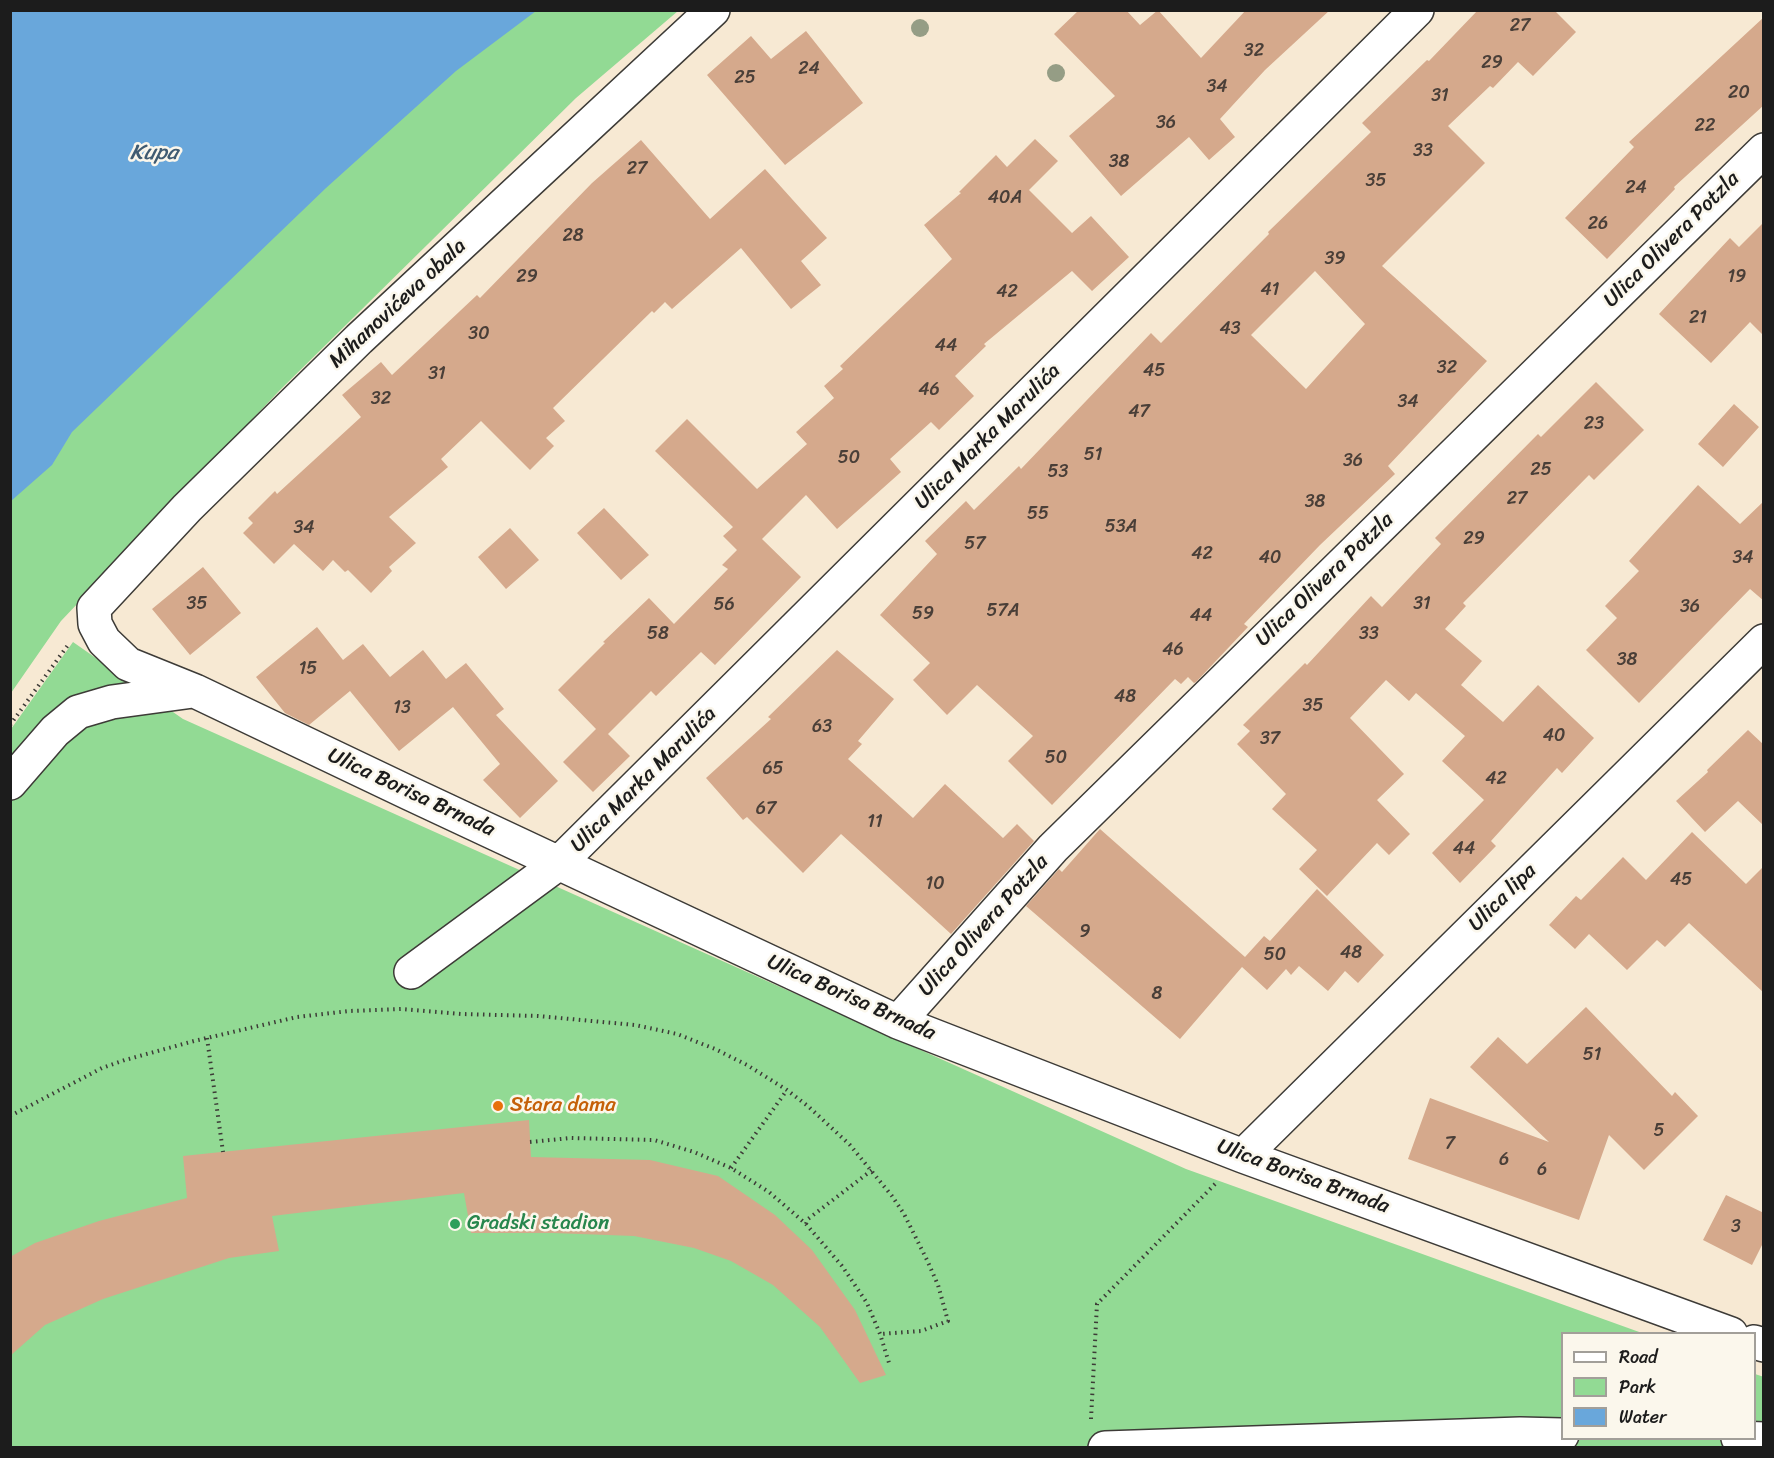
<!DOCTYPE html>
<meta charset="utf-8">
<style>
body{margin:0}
#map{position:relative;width:1774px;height:1458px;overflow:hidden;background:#f7e9d3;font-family:Sriracha,sans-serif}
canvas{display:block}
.frame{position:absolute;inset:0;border:12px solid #1c1c1c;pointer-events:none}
.legend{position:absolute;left:1561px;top:1332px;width:195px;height:108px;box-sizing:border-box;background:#fbf7ec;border:2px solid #a29f99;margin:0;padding:8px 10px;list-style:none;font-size:18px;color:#1c1c1c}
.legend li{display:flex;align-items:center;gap:12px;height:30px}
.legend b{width:30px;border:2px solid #a29f99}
</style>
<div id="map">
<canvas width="1774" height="1458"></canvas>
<div class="frame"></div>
<ul class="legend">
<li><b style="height:8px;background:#fff"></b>Road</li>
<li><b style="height:16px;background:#92da94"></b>Park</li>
<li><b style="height:16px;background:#69a7db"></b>Water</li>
</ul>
</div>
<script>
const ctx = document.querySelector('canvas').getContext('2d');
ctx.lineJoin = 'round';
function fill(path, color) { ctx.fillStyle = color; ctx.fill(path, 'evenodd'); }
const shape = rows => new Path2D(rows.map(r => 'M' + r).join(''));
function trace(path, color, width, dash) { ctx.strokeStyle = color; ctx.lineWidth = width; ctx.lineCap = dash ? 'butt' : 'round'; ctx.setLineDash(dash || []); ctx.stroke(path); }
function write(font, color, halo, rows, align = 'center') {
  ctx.font = font + ' Sriracha,sans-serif'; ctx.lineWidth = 5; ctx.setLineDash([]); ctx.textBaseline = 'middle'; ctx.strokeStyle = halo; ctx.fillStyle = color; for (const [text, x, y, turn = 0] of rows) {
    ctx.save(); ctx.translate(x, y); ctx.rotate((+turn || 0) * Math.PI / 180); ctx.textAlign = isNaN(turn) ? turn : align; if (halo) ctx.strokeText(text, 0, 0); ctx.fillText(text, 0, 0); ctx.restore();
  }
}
const green = shape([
 [115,11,678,11,576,98,280,390,61,621,11,693,10,98],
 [73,642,183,719,1186,1169,1642,1333,1562,1334,1562,1438,1754,1438,1755,1374,1764,1377,1763,1448,11,1447,11,729]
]);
const water = shape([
 [11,10,536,10,536,11,456,71,326,188,72,432,52,465,11,501]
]);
const building = shape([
 [1079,10,1126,10,1140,25,1158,10,1201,58,1246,10,1330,10,1265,70,1220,119,1235,137,1209,160,1189,137,1121,196,1069,136,1115,96,1054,34],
 [1478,10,1554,10,1576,32,1533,76,1518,62,1493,88,1490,86,1448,126,1485,163,1382,266,1487,361,1388,466,1395,474,1320,545,1244,624,1248,627,1196,682,1194,683,1188,677,1181,684,1175,679,1052,805,1008,761,1033,736,977,685,947,715,913,680,930,663,880,615,937,554,925,541,966,501,974,510,1019,466,1021,469,1151,333,1161,343,1269,234,1268,232,1371,132,1362,123,1427,60,1429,61],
 [1315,271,1365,324,1306,389,1251,335],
 [1764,17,1764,105,1674,187,1675,189,1607,259,1565,218,1634,147,1629,142],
 [806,31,863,103,785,165,707,75,751,36,771,59],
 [1035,139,1058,161,1029,190,1072,233,1091,216,1129,257,1092,291,1072,271,984,344,986,346,955,376,974,396,939,430,931,422,890,459,901,472,837,529,806,495,762,539,801,577,715,665,701,652,656,696,651,691,608,734,630,756,593,792,563,762,596,729,558,690,605,643,603,642,649,598,674,624,728,569,722,565,737,550,723,536,733,527,655,451,687,419,757,489,807,444,796,432,834,398,824,386,843,369,840,366,952,259,924,225,961,193,959,192,996,155,1007,167],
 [641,140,710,219,765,169,827,238,801,261,821,285,791,309,741,248,672,309,665,302,654,313,652,311,553,408,565,421,546,438,554,446,530,470,481,421,441,459,448,467,389,517,416,543,389,567,392,571,371,593,348,570,345,572,333,560,323,571,294,544,274,564,243,533,253,523,248,518,275,491,277,494,361,417,342,395,381,362,392,375,477,295,480,298,592,183],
 [1764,222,1764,336,1750,322,1711,363,1659,314,1730,238,1739,247],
 [1596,382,1644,430,1594,480,1589,475,1463,603,1466,606,1445,629,1482,661,1461,685,1503,722,1538,685,1594,738,1562,773,1557,768,1491,841,1496,846,1460,883,1432,853,1484,800,1442,761,1465,736,1416,693,1409,701,1386,680,1350,718,1404,774,1377,800,1410,834,1389,855,1377,843,1327,896,1299,869,1317,850,1272,809,1286,794,1237,744,1250,731,1243,725,1305,663,1307,665,1371,596,1382,607,1441,544,1435,538,1538,434,1541,437],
 [1734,404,1759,427,1723,467,1698,444],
 [1698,485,1740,524,1764,501,1764,601,1750,589,1639,703,1586,650,1617,618,1605,606,1639,571,1629,561],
 [604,508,649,555,621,580,577,533],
 [510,528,539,560,506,589,478,557],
 [203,567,241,613,190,655,152,609],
 [317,627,343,660,363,644,390,677,423,650,446,679,466,663,504,709,496,715,558,781,520,818,483,780,500,764,453,707,399,751,350,691,309,725,285,713,256,677],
 [837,650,894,699,858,741,862,744,848,759,913,818,945,784,1003,838,1017,824,1034,841,951,934,841,834,803,873,747,817,743,820,706,778,771,719,768,717],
 [1748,730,1764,745,1764,826,1738,801,1705,832,1676,801,1708,772,1707,770],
 [1100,829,1245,957,1264,936,1270,941,1317,889,1384,955,1358,983,1345,971,1328,991,1299,966,1291,975,1286,969,1267,990,1242,967,1180,1039,1026,906,1059,869,1062,872],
 [1692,832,1746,884,1764,866,1764,993,1689,923,1665,947,1657,940,1627,970,1589,934,1575,949,1549,925,1576,896,1581,900,1623,857,1646,880],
 [1586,1007,1672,1096,1675,1092,1698,1116,1644,1170,1609,1135,1579,1220,1408,1159,1430,1098,1549,1142,1470,1067,1498,1037,1527,1064],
 [529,1120,531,1157,650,1160,718,1176,775,1215,812,1250,855,1310,886,1375,860,1383,820,1327,773,1285,731,1261,694,1248,634,1236,553,1233,471,1233,464,1193,272,1216,279,1251,229,1258,103,1299,45,1325,10,1356,10,1257,35,1243,99,1221,187,1198,183,1156],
 [1726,1195,1764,1213,1764,1241,1752,1265,1703,1240]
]);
const path = shape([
 [10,725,68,645],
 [207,1038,223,1152],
 [10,1116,102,1068,125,1060,194,1041,297,1017,349,1011,402,1009,461,1014,538,1016,635,1025,677,1034,715,1049,747,1065,787,1090,809,1107,850,1145,892,1196,904,1214,927,1260,938,1285,948,1321,921,1331,880,1334],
 [530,1142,571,1138,654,1140,694,1152,731,1168,769,1192,806,1224,842,1266,867,1303,880,1334,890,1366],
 [731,1168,787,1090],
 [806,1224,808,1219,872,1170],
 [1091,1419,1097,1304,1217,1182]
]);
const minor = shape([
 [713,10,359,339,187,508,94,608,95,624,104,641,128,664,195,691,409,793,898,1022,1243,1156,1731,1334],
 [10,783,55,731,78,712,112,702,193,691],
 [411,972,559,863,1417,10],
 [898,1022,1053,848,1764,150],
 [1243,1156,1764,641],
 [1754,1342,1764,1345],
 [1738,1438,1764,1439],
 [1105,1448,1520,1434,1562,1435]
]);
const trees = [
 [920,28],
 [1056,73]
];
const markers = [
 [498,1106,6,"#e8710a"],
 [455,1224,6,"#2e9e5b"]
];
const numberNames = [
 ["27",1520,26],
 ["32",1254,51],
 ["29",1492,63],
 ["24",809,69],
 ["25",745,78],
 ["34",1217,87],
 ["20",1739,93],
 ["31",1440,96],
 ["36",1166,123],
 ["22",1705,126],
 ["33",1423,151],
 ["38",1119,162],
 ["27",637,169],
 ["35",1376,181],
 ["24",1636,188],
 ["40A",1005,198],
 ["26",1598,224],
 ["28",573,236],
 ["39",1335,259],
 ["29",527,277],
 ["19",1737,277],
 ["41",1270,290],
 ["42",1007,292],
 ["21",1698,318],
 ["43",1230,329],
 ["30",479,334],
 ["44",946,346],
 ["32",1447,368],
 ["45",1154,371],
 ["31",437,374],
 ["46",929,390],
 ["32",381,399],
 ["34",1408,402],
 ["47",1139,412],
 ["23",1594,424],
 ["51",1093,455],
 ["50",849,458],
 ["36",1353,461],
 ["25",1541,470],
 ["53",1058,472],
 ["27",1517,499],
 ["38",1315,502],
 ["55",1038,514],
 ["53A",1121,527],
 ["34",304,528],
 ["29",1474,539],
 ["57",975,544],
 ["42",1202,554],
 ["40",1270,558],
 ["34",1743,558],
 ["35",197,604],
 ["31",1422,604],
 ["56",724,605],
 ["36",1690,607],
 ["57A",1003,611],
 ["59",923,614],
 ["44",1201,616],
 ["58",658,634],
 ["33",1369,634],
 ["46",1173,650],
 ["38",1627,660],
 ["15",308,669],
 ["48",1125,697],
 ["35",1313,706],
 ["13",402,708],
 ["63",822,727],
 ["40",1554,736],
 ["37",1270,739],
 ["50",1056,758],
 ["65",773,769],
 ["42",1496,779],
 ["67",766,809],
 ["11",875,822],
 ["44",1464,849],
 ["45",1681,880],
 ["10",935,884],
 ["9",1085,932],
 ["48",1351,953],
 ["50",1275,955],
 ["8",1157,994],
 ["51",1592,1055],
 ["5",1659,1131],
 ["7",1450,1144],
 ["6",1504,1160],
 ["6",1542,1170],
 ["3",1736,1227]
];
const streetNames = [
 ["Ulica Olivera Potzla",1672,240,-45],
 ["Mihanovićeva obala",398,304,-43],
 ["Ulica Marka Marulića",988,437,-45],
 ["Ulica Olivera Potzla",1325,580,-44],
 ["Ulica Marka Marulića",644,780,-45],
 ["Ulica Borisa Brnada",411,793,25],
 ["Ulica lipa",1503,898,-45],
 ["Ulica Olivera Potzla",984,926,-48],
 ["Ulica Borisa Brnada",851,998,24],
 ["Ulica Borisa Brnada",1303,1177,20]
];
const foodNames = [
 ["Stara dama",510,1106]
];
const leisureNames = [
 ["Gradski stadion",467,1224]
];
const waterNames = [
 ["Kupa",154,153]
];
fill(green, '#92da94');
fill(water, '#69a7db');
fill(building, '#d5a98c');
trace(minor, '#3d3b37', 36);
trace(path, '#3d3b37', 4, [1.5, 4.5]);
trace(minor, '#fff', 33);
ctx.fillStyle = '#959d85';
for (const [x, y] of trees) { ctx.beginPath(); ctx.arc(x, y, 9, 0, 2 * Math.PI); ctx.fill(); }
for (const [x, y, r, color] of markers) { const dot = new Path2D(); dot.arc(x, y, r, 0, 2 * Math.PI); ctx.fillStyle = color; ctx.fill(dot); trace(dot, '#fbf7ec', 2); }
write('18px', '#4a3f38', null, numberNames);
write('21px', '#1c1c1c', '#fbf7ec', streetNames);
write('21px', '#c56008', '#fbf7ec', foodNames, 'left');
write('21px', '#27864d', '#fbf7ec', leisureNames, 'left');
write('italic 22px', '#3f5b72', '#fbf7ec', waterNames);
</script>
